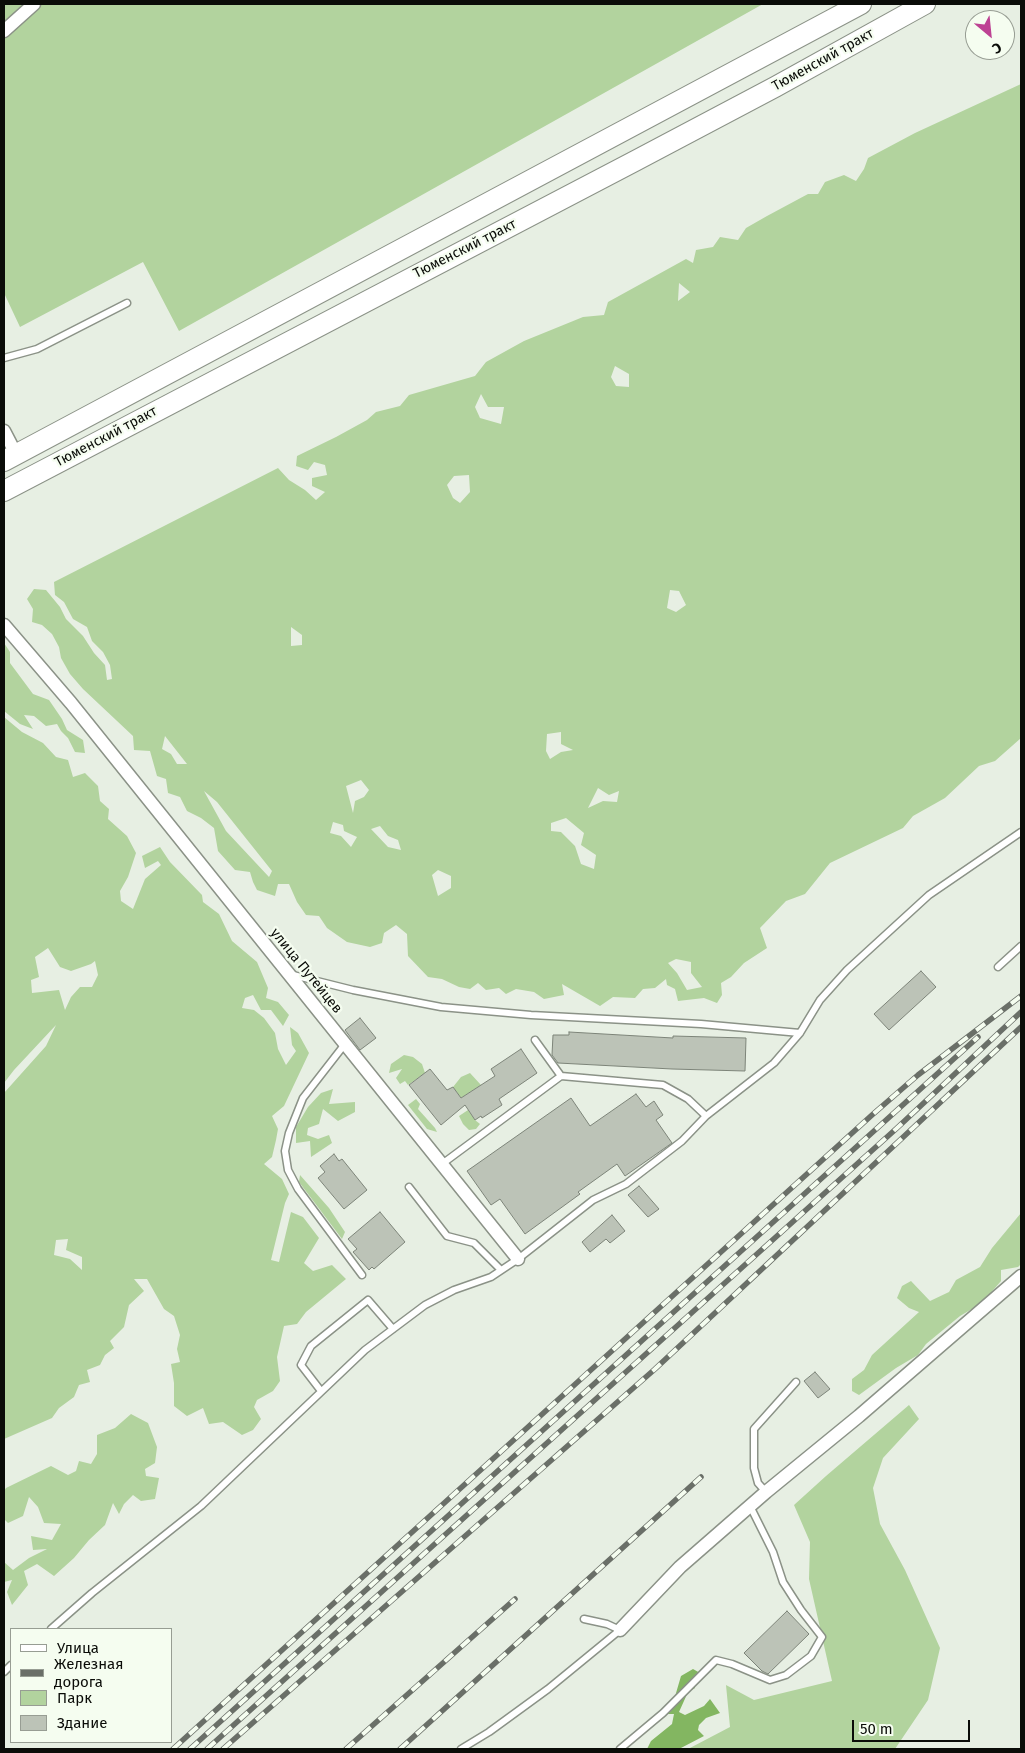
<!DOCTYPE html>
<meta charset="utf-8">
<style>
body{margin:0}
#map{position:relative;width:1025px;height:1753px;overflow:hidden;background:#e7efe3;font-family:"Fira Sans",sans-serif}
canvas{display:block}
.frame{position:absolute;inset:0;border:5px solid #0a0c08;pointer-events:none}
.legend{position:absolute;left:10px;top:1628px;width:162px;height:115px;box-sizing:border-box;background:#f5fdf0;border:1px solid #979d93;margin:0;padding:6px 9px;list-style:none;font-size:15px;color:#0a0c08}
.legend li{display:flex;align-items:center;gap:10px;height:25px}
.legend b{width:25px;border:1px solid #979d93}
.north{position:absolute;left:965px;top:10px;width:50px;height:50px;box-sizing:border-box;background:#f5fdf0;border:1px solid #979d93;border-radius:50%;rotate:152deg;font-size:14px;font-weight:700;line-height:20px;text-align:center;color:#0a0c08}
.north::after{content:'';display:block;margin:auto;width:18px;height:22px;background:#bd4293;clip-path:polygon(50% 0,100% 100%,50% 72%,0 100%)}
.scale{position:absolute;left:852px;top:1720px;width:118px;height:22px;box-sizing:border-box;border:2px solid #0a0c08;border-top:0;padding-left:6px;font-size:15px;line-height:18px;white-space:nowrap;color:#0a0c08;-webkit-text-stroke:4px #f5fdf0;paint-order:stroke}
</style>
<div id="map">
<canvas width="1025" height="1753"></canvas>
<div class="frame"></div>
<ul class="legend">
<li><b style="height:6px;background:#fff"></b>Улица</li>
<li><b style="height:6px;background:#6a6f68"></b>Железная дорога</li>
<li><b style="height:14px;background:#b2d39e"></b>Парк</li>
<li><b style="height:14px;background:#bcc3b7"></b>Здание</li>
</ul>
<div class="north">С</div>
<div class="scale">50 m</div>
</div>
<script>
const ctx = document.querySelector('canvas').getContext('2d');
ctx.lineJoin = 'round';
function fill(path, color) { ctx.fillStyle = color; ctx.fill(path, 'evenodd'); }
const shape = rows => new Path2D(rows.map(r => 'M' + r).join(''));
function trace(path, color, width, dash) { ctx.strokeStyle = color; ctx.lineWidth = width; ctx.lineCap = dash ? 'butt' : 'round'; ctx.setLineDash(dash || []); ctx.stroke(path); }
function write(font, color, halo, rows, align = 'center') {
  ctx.font = font + ' "Fira Sans",sans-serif'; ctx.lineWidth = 4.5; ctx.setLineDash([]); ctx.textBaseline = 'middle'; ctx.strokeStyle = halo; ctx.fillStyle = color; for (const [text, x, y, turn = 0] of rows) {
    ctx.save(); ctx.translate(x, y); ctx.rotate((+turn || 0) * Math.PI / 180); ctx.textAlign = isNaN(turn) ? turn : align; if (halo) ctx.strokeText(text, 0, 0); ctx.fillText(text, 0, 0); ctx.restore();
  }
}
const green = shape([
 [4,4,763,4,179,331,143,262,20,327,4,293],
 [1021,84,1021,738,995,761,979,766,945,798,913,816,903,828,830,863,805,894,786,901,760,928,767,948,744,963,731,977,721,983,722,995,717,1003,704,998,678,1001,675,989,667,985,666,979,655,988,643,989,635,998,613,997,600,1006,562,984,564,995,544,999,534,992,516,989,506,994,499,988,486,990,478,983,470,989,459,987,442,979,428,977,408,956,407,934,396,925,384,933,382,943,370,947,347,942,327,928,319,916,306,915,297,902,289,884,278,884,275,896,257,890,253,882,250,872,235,870,218,851,214,828,201,818,187,811,180,797,168,793,166,779,157,776,150,751,134,750,133,736,83,689,70,674,61,658,59,647,52,634,42,625,32,622,33,609,27,599,34,589,46,590,60,607,66,619,83,636,94,653,105,665,107,680,112,679,110,665,103,652,92,641,87,627,73,619,64,602,55,595,54,582,278,468,289,480,305,490,316,500,325,492,312,486,312,478,327,475,325,465,314,462,308,470,296,466,297,456,336,437,367,420,376,412,400,406,409,395,475,376,486,362,524,341,583,317,604,315,608,302,686,259,693,263,696,250,713,247,720,237,738,240,746,228,767,216,808,194,818,194,825,182,844,175,856,181,864,169,868,158,915,133],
 [679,283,690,292,678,301],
 [615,366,629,374,629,387,616,386,611,377],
 [481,394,488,407,504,407,501,424,480,418,475,407],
 [469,475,470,492,460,503,453,498,447,485,454,476],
 [670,590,679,591,686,605,676,612,667,608],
 [291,627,302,635,302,645,291,646],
 [561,732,561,744,573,750,561,752,550,759,546,751,547,734],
 [165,736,187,764,177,764,171,754,162,749],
 [361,780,369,790,364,797,355,801,353,813,346,786],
 [598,788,609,795,619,791,617,802,603,801,588,808],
 [204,791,217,802,272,871,269,877,226,831],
 [566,818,584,833,581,845,596,855,594,869,581,864,575,846,561,832,551,831,551,823],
 [333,822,343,825,344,831,357,837,351,847,341,836,330,833],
 [380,826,388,836,398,840,401,850,388,847,371,829],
 [438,870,451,876,451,888,438,896,432,875],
 [676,959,691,962,691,973,702,987,687,990,677,973,668,963],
 [4,643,10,652,10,663,33,694,49,700,62,719,67,730,83,740,85,753,75,752,68,738,61,731,57,724,46,726,34,716,24,715,33,729,20,724,4,711],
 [4,717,22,732,43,743,56,757,68,760,73,777,85,773,98,786,100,801,109,809,108,819,127,836,136,853,128,877,120,891,121,901,133,909,145,879,161,865,158,861,145,868,142,856,160,847,170,862,202,895,203,902,219,914,232,941,257,962,268,988,266,998,278,1002,289,1015,283,1026,271,1010,261,1010,253,995,245,998,242,1008,254,1010,264,1018,275,1033,278,1049,286,1065,296,1051,292,1045,290,1027,298,1033,309,1053,284,1106,272,1116,278,1129,276,1140,272,1157,264,1164,282,1179,289,1194,285,1203,271,1260,279,1262,291,1212,303,1217,319,1238,304,1263,313,1271,332,1265,346,1279,306,1312,297,1324,284,1326,277,1357,280,1381,273,1391,257,1400,254,1407,261,1419,253,1430,242,1435,223,1422,209,1424,203,1408,187,1416,174,1406,174,1383,171,1364,180,1362,177,1349,180,1335,174,1316,164,1309,147,1279,134,1279,144,1291,129,1305,124,1327,110,1341,114,1348,105,1355,100,1365,87,1370,90,1382,79,1385,74,1397,59,1408,52,1418,4,1439,4,1093,46,1046,56,1025,14,1070,4,1083],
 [48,948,60,967,71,971,91,964,95,961,98,975,92,987,80,987,71,997,65,1010,59,990,32,993,31,980,39,977,35,957],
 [68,1239,66,1250,82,1257,82,1270,70,1259,54,1255,56,1240],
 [404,1055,413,1057,422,1064,425,1073,408,1085,405,1081,400,1084,396,1078,402,1069,389,1073,391,1064],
 [470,1073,481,1085,461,1098,453,1087,461,1077],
 [333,1089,329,1104,355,1102,355,1112,338,1121,323,1109,319,1124,308,1128,307,1135,318,1139,329,1135,332,1143,311,1157,310,1141,296,1143,296,1127,308,1107,321,1093],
 [416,1099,420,1104,418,1109,435,1128,437,1132,427,1129,408,1105],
 [468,1110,475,1120,480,1124,476,1129,469,1130,463,1124,459,1116],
 [300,1175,329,1208,345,1232,342,1239,299,1182],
 [1021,1213,1021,1264,1018,1267,1001,1270,1001,1281,982,1303,960,1316,926,1344,918,1355,896,1368,859,1395,852,1391,852,1379,864,1370,872,1355,919,1312,909,1308,897,1298,902,1286,911,1281,930,1301,949,1292,956,1280,980,1267,992,1248],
 [909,1405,919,1419,883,1458,873,1488,880,1524,905,1570,940,1648,928,1700,895,1749,688,1749,730,1727,726,1685,754,1700,832,1681,809,1579,810,1542,794,1505,826,1476],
 [131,1414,148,1423,157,1447,155,1463,145,1469,146,1476,159,1478,155,1499,141,1501,133,1495,124,1504,119,1514,113,1503,105,1525,89,1540,74,1558,54,1576,37,1564,24,1571,28,1585,12,1605,7,1592,12,1580,4,1582,4,1562,13,1570,29,1558,47,1549,33,1550,31,1536,52,1540,61,1524,44,1523,38,1507,29,1497,23,1516,8,1523,4,1519,4,1491,6,1488,51,1466,68,1475,76,1471,79,1461,91,1464,97,1454,97,1435,115,1428]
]);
const water = shape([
 [693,1669,700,1673,695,1680,695,1688,688,1692,679,1712,685,1715,704,1706,710,1699,720,1713,706,1718,699,1725,698,1730,704,1736,679,1749,647,1749,651,1741,672,1724,674,1714,666,1714,674,1700,681,1676]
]);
const building = shape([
 [921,971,936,987,889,1030,874,1014,921,971],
 [360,1018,376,1038,360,1050,345,1030,360,1018],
 [569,1032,673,1038,673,1036,746,1038,745,1071,672,1069,558,1063,552,1055,553,1035,569,1035,569,1032],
 [521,1049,537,1073,499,1099,502,1105,482,1118,481,1116,475,1120,465,1105,441,1125,409,1085,430,1069,447,1090,453,1087,461,1098,495,1076,491,1069,521,1049],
 [636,1094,646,1107,654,1101,663,1115,656,1120,672,1143,625,1176,617,1164,578,1192,580,1194,525,1234,500,1199,491,1205,467,1171,571,1098,590,1126,636,1094],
 [334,1154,339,1161,342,1159,367,1190,344,1209,318,1178,325,1172,320,1166,334,1154],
 [639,1186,659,1209,648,1217,628,1195,639,1186],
 [380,1212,405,1242,374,1269,372,1267,369,1270,353,1252,357,1249,348,1239,380,1212],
 [612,1215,625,1231,610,1243,606,1239,590,1252,582,1242,612,1215],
 [815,1372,830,1389,818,1398,804,1381,815,1372],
 [787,1611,809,1634,768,1674,762,1671,744,1653,787,1611]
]);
const service = shape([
 [4,358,37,349,127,303],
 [998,967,1021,946],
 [293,975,353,990,441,1007,531,1015,701,1024,800,1033],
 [535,1040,561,1076],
 [345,1044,303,1098,289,1133,285,1151,288,1170,298,1189,362,1275],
 [442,1164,561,1076,663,1085,688,1099,706,1116],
 [409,1187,447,1236,474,1243,501,1270],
 [321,1391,301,1365,311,1346,368,1300,393,1329],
 [766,1492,758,1483,754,1468,754,1429,796,1382],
 [51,1629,92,1593,201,1506,365,1350,425,1305,454,1290,491,1277,518,1259,593,1200,626,1184,682,1141,706,1116,774,1063,800,1033,820,1000,847,970,929,895,1021,832],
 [4,1672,11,1665],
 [461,1749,489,1732,548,1689,620,1630,607,1624,584,1619],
 [620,1749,663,1713,716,1660,732,1664,770,1680,786,1675,811,1656,822,1637,801,1610,783,1582,773,1552,750,1506]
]);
const minor = shape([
 [4,31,34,4],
 [4,431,16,454],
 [4,625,71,703,518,1259],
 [620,1630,680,1567,766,1492,859,1416,1021,1276]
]);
const primary = shape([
 [4,461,861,4],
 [4,491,635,161,775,87,925,4]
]);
const rail = shape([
 [173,1749,872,1115,918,1075,1021,996],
 [190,1749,978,1037],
 [207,1749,897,1128,1021,1012],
 [223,1749,655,1369,1021,1027],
 [346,1749,515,1599],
 [400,1749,701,1477]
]);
const streetNames = [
 ["Тюменский тракт",823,60,-29],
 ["Тюменский тракт",465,249,-27],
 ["Тюменский тракт",106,437,-28],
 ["улица Путейцев",306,971,51]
];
fill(green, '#b2d39e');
fill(water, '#83b661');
fill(building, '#bcc3b7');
trace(building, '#7d8479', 1);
trace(service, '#8b9287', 9);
trace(minor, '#8b9287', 15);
trace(primary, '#8b9287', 22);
trace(service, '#fff', 6);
trace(minor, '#fff', 12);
trace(primary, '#fff', 20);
trace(rail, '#6a6f68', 5.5);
trace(rail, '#f5fdf0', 4, [11]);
write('14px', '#0a0c08', '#f5fdf0', streetNames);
</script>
